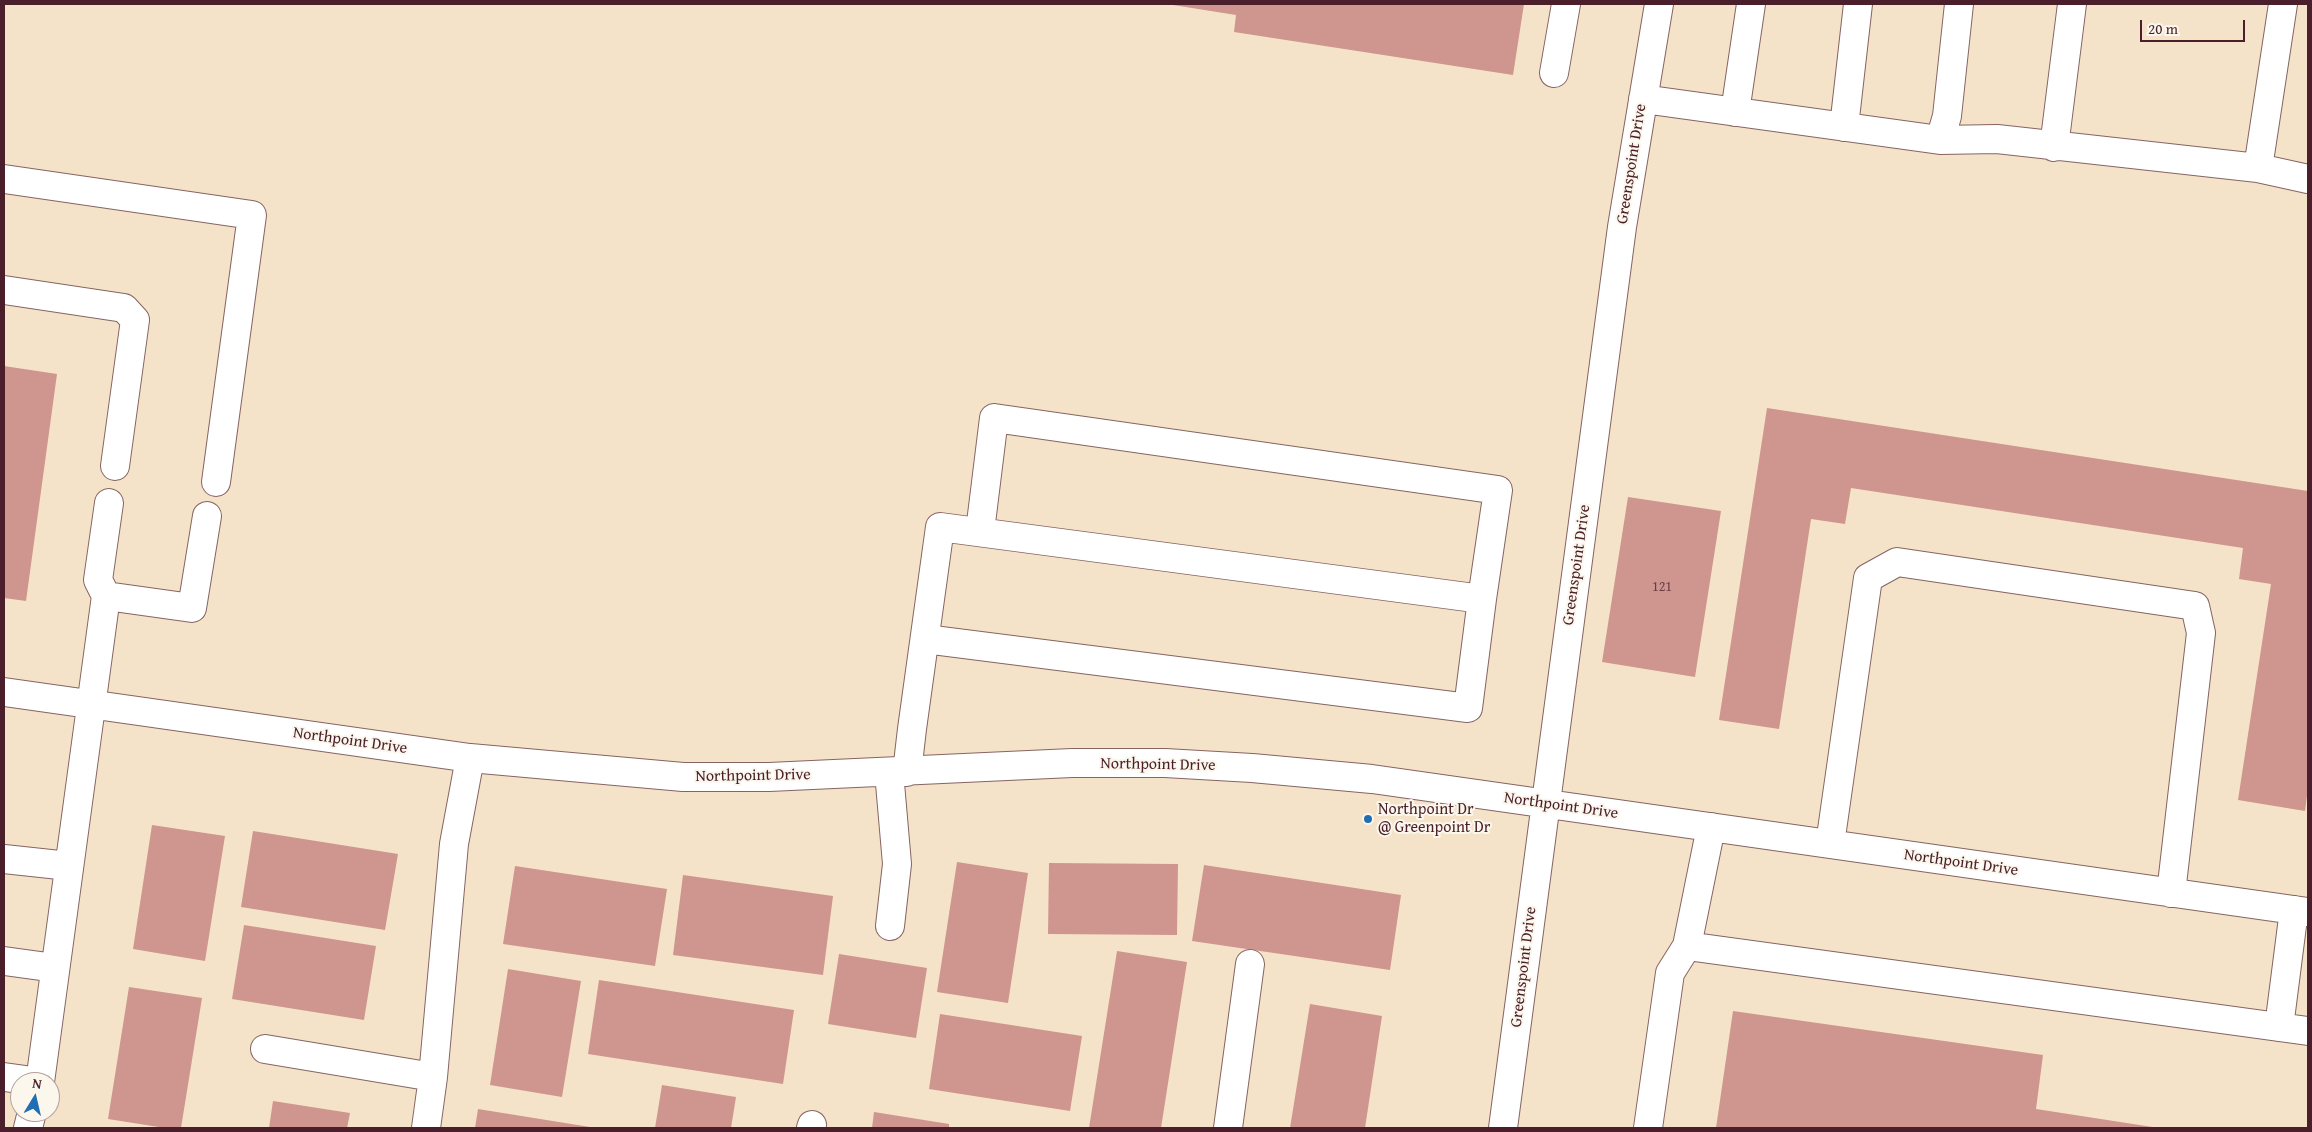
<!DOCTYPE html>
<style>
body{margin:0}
#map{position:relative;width:2312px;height:1132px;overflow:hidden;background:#f5e3c9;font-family:"Gentium Book Plus",serif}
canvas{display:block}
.frame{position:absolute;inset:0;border:5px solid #4a1f2b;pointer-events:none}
.north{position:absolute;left:10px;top:1072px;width:50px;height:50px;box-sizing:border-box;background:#fbf7ec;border:1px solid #b4a19f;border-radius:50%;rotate:9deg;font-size:14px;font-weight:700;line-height:20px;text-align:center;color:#4a1f2b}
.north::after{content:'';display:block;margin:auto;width:18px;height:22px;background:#1f6fb2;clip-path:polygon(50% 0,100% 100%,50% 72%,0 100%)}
.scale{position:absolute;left:2140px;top:20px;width:105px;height:22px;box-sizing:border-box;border:2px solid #4a1f2b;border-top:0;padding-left:6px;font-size:15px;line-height:18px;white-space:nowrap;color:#4a1f2b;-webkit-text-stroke:4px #fbf7ec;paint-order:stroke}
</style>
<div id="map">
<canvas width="2312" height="1132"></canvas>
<div class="frame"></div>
<div class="north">N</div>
<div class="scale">20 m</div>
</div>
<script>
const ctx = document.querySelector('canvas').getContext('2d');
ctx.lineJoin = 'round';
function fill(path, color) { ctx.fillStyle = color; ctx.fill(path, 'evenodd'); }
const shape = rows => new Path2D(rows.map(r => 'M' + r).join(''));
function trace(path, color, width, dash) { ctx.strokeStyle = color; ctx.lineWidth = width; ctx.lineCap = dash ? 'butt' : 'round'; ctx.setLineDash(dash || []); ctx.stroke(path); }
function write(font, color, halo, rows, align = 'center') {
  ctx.font = font + ' "Gentium Book Plus",serif'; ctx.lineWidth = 4; ctx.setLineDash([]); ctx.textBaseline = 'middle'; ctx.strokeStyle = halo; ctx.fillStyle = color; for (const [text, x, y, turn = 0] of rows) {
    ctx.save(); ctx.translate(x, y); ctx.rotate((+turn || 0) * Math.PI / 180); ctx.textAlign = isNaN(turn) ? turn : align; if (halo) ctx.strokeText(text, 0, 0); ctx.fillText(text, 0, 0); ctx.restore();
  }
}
const building = shape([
 [1173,4,1524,4,1513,75,1234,32,1236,15,1173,5],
 [4,366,57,374,26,601,4,598],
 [1767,408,2308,491,2308,788,2305,811,2238,800,2271,584,2239,579,2243,548,1851,488,1845,524,1811,519,1779,729,1719,720],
 [1628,497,1721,511,1695,677,1602,662],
 [152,825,225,836,205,961,133,949],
 [253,831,398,854,385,930,241,907],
 [957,862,1028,873,1008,1003,937,992],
 [1049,863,1178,864,1177,935,1048,934],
 [1204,865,1401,895,1390,970,1192,941],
 [515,866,667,889,655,966,503,944],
 [683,875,833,896,823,975,673,955],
 [244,925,376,946,364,1020,232,999],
 [1117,951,1187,962,1161,1128,1089,1128],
 [839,954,927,968,916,1038,828,1024],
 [508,969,581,981,562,1097,490,1085],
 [599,980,794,1010,783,1084,588,1054],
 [129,987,202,998,181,1128,165,1128,108,1119],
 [1310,1004,1382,1016,1365,1128,1290,1128],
 [1733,1011,2043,1055,2036,1109,2159,1128,1716,1128],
 [940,1014,1082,1036,1070,1111,929,1089],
 [662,1085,736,1097,731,1128,655,1128],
 [273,1101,350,1113,347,1128,269,1128],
 [478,1109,590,1127,590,1128,475,1128],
 [874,1112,949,1124,949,1128,872,1128]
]);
const minor = shape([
 [2283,4,2258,168,2308,179],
 [1554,73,1566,4],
 [1643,99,1940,140,1947,116,1959,4],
 [1735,112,1751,4],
 [1844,127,1858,4],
 [1940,140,1997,139,2258,168],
 [2054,147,2072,4],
 [4,179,252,215,216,482],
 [4,290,124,308,135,320,115,466],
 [980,531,994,418,1498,490,1482,599],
 [106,596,98,580,109,503],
 [4,692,470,758,683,777,769,777,1072,763,1165,763,1252,768,1372,779,2308,912],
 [889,772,897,864,890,926],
 [907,772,912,729,940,527,1482,599,1468,708,925,639],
 [1830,844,1868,578,1897,562,2195,606,2201,633,2171,893],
 [4,859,69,866],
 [1687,946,1711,827],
 [4,961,55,968],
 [2279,1027,2294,910],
 [265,1049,433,1077],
 [4,1077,40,1082],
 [40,1082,106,596,192,608,207,516],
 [28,1128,32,1112],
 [426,1128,433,1077,454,844,470,758],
 [811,1128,812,1125],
 [1228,1128,1250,964],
 [1503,1128,1622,227,1659,4],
 [1648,1128,1670,973,1687,946,2308,1031]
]);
const markers = [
 [1368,819,5,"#1f6fb2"]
];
const numberNames = [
 ["121",1662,587]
];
const streetNames = [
 ["Greenspoint Drive",1632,164,-81],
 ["Greenspoint Drive",1577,565,-82],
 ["Northpoint Drive",350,741,8],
 ["Northpoint Drive",1158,765,1],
 ["Northpoint Drive",753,776,-1],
 ["Northpoint Drive",1561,806,8],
 ["Northpoint Drive",1961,863,8],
 ["Greenspoint Drive",1524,967,-83]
];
const poiNames = [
 ["Northpoint Dr",1378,810],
 ["@ Greenpoint Dr",1378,828]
];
fill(building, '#cf958f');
trace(minor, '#866462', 30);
trace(minor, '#fff', 28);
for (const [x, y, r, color] of markers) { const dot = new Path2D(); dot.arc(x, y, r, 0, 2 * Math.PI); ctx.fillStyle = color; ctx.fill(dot); trace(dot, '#fbf7ec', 2); }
write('14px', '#6b3c44', null, numberNames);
write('16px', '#4a1f2b', '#fbf7ec', streetNames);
write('16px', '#4a1f2b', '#fbf7ec', poiNames, 'left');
</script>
